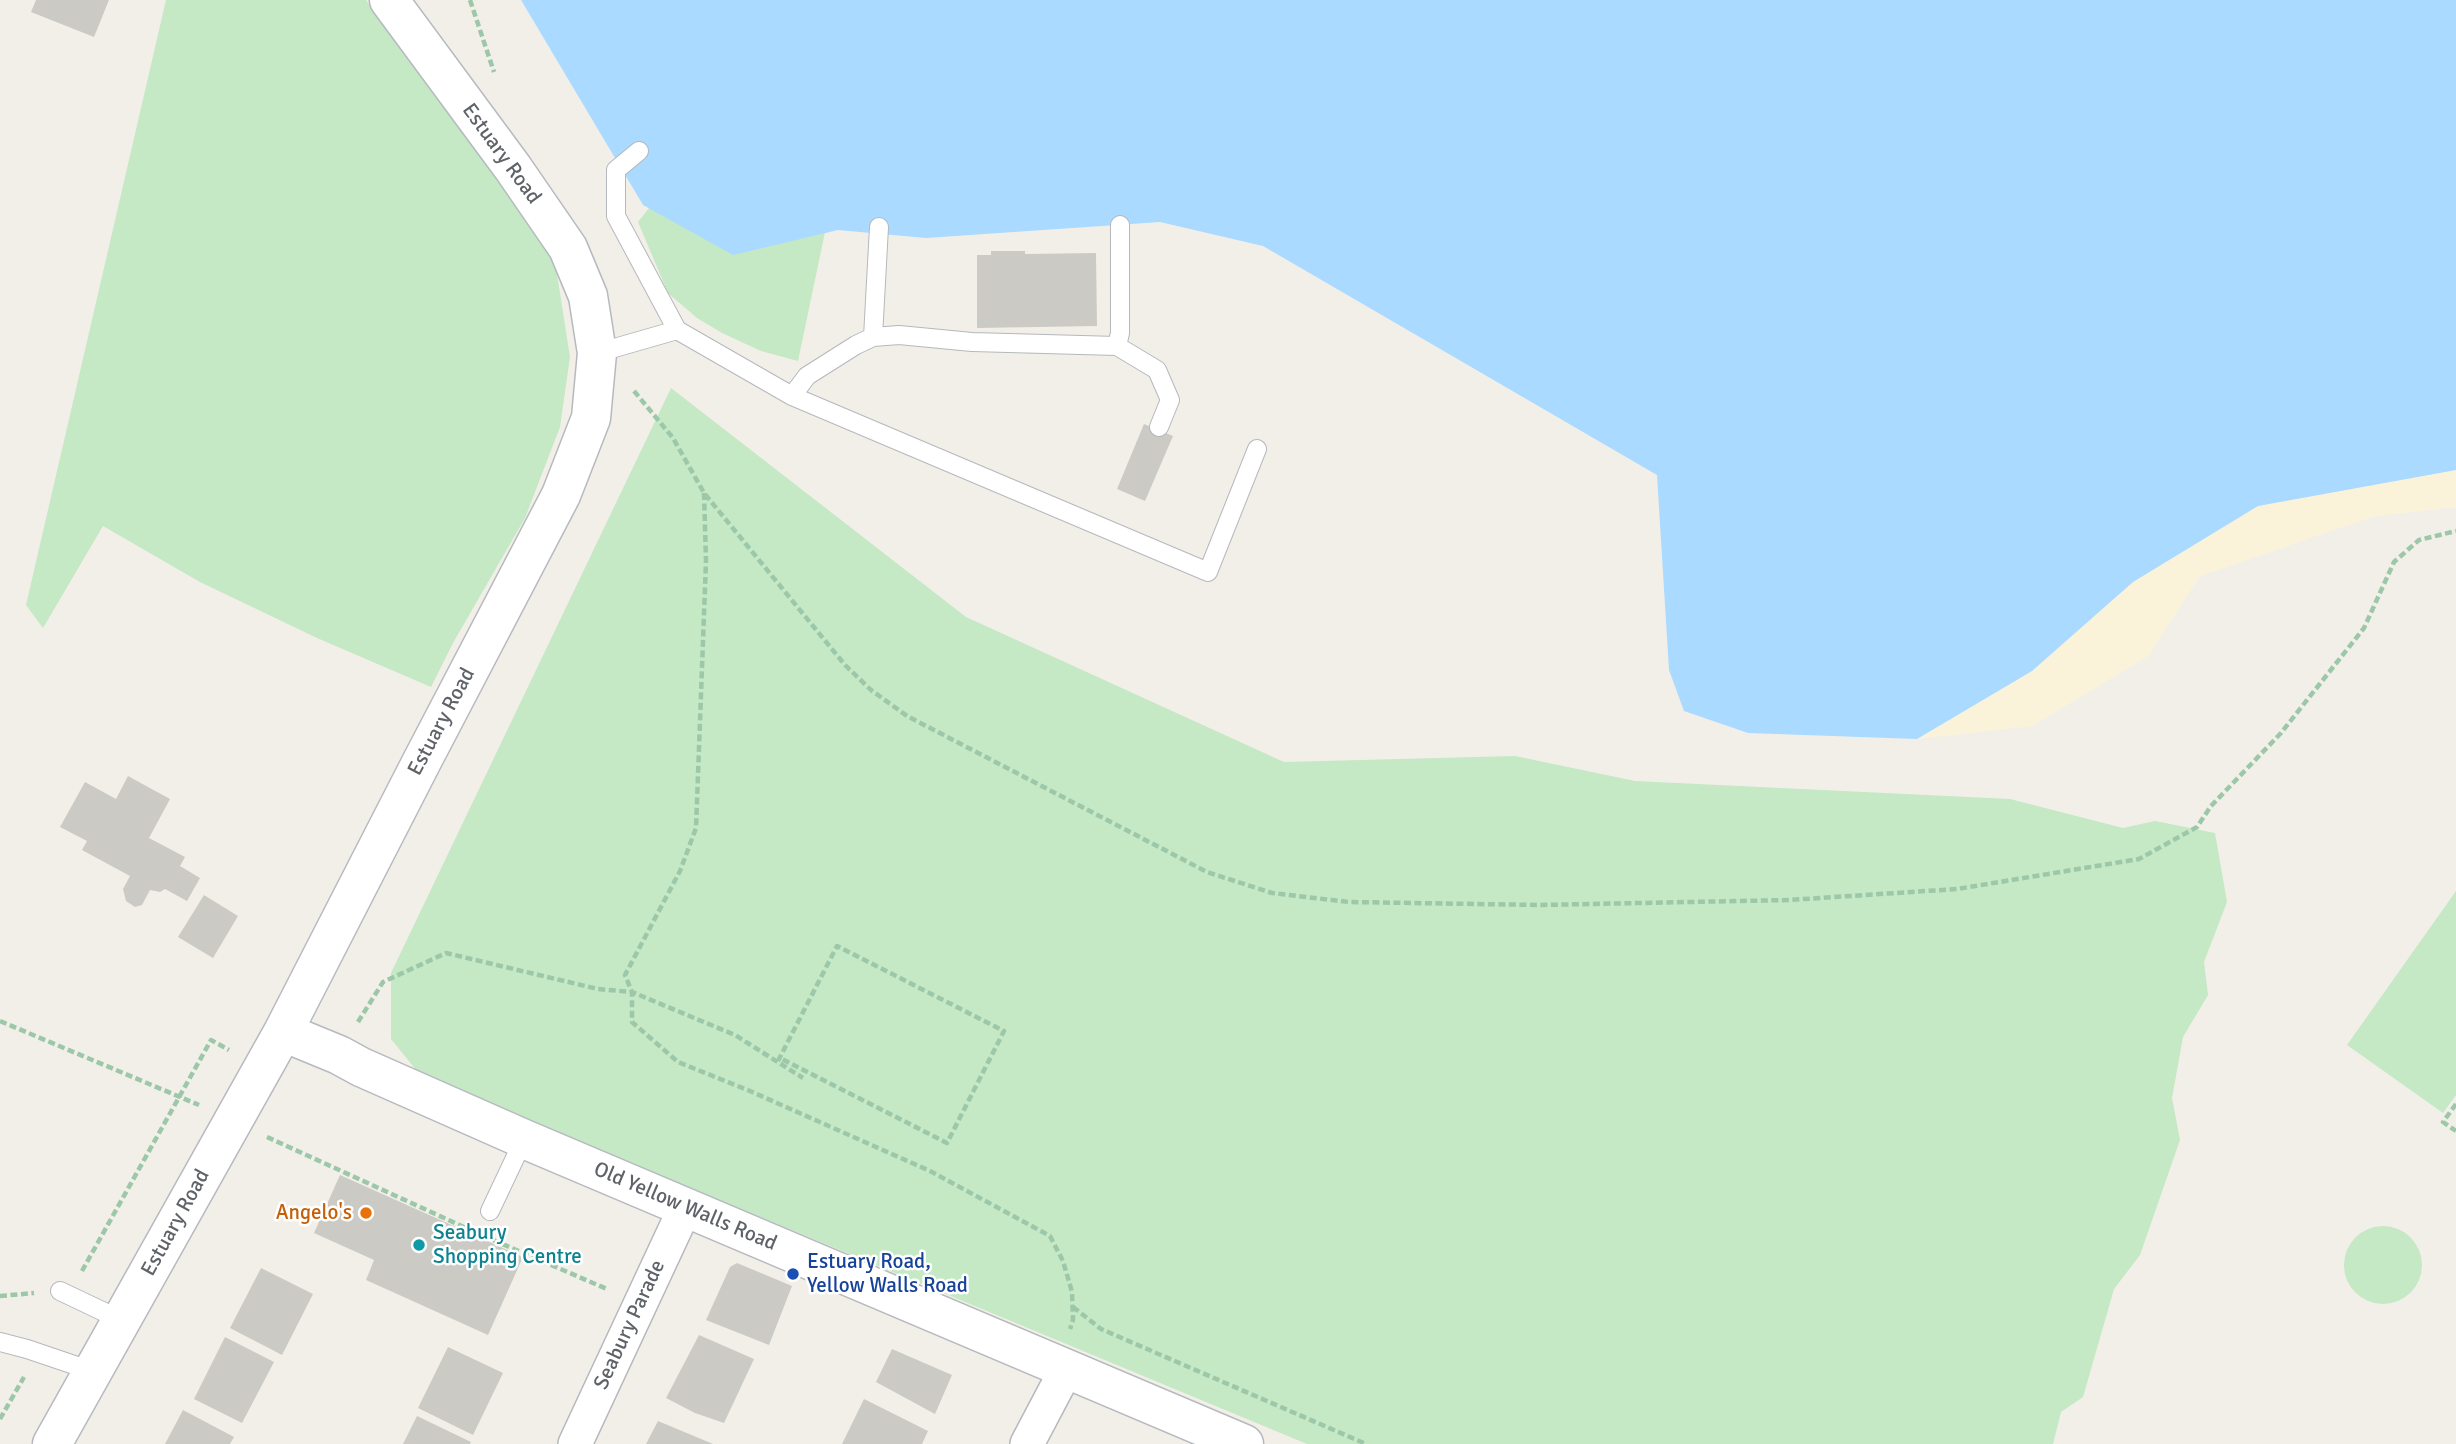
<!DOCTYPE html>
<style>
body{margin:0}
canvas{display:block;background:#f1efe8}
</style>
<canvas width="2456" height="1444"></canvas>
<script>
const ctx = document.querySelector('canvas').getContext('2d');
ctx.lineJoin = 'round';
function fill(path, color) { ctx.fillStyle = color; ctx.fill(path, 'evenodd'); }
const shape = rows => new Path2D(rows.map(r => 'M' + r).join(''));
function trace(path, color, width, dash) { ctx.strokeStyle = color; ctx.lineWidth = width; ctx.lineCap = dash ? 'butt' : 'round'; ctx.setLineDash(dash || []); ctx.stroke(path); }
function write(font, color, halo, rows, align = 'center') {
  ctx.font = font + ' Signika,sans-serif'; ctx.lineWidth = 5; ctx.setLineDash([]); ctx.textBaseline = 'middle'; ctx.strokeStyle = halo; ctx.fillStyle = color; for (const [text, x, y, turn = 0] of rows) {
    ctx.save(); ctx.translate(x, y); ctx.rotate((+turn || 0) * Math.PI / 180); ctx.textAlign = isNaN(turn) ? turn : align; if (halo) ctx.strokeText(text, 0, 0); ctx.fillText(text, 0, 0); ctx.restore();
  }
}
const green = shape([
 [166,0,366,0,436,98,517,197,541,234,557,274,570,357,560,427,525,518,453,643,431,687,317,638,200,582,103,526,43,628,26,605],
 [649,208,830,208,798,361,761,351,722,333,697,318,668,293,638,222],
 [671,388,966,617,1284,762,1515,756,1635,781,2010,799,2123,828,2155,821,2215,833,2227,902,2204,962,2208,995,2183,1037,2172,1098,2180,1140,2140,1255,2114,1289,2083,1397,2061,1412,2053,1444,1307,1444,421,1076,391,1039,391,973],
 [2456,891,2456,1095,2443,1113,2347,1045],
 '2344 1265a39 39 0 1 1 78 0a39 39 0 1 1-78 0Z'
]);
const sand = shape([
 [2456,470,2456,507,2375,516,2200,576,2148,656,2032,726,1917,739,2032,671,2133,582,2258,506]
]);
const water = shape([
 [521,0,2456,0,2456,470,2258,506,2133,582,2032,671,1917,739,1748,733,1684,711,1669,670,1657,475,1263,246,1160,222,926,238,838,230,733,255,643,205]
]);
const building = shape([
 [36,0,109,0,94,37,31,12],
 [991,251,1025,251,1025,254,1096,253,1097,326,977,328,977,255,991,255],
 [1144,424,1173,436,1145,501,1117,489],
 [128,776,170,799,149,838,185,857,180,866,200,878,187,901,165,889,160,892,150,890,142,905,135,907,126,901,123,889,130,876,82,850,87,841,60,827,85,782,116,799],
 [204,895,238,916,213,958,178,937],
 [340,1175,523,1257,488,1335,366,1280,374,1260,314,1233],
 [737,1263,792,1286,769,1345,706,1320,730,1267],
 [261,1268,313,1294,282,1355,230,1328],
 [699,1335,754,1359,724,1423,695,1413,666,1398],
 [225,1337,274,1362,242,1423,194,1399],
 [448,1347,503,1373,473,1435,418,1408],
 [892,1349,952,1375,935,1414,876,1382],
 [864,1399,928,1431,922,1444,842,1444],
 [183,1410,234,1437,230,1444,165,1444],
 [417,1416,471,1442,470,1444,403,1444],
 [658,1421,713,1444,646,1444]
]);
const path = shape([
 [470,0,494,72],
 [634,391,673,438,704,493,845,665,871,690,907,716,1207,872,1272,893,1349,902,1540,905,1789,900,1957,889,2139,859,2197,827,2211,806,2281,733,2364,628,2394,562,2419,540,2456,531],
 [704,493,706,561,696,828,680,871,625,975,632,992,735,1035,803,1078],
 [0,1021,199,1105],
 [358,1022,383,982,446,953,598,989,632,992,632,1022,678,1062,750,1091,930,1171,1050,1236,1063,1261,1072,1292,1073,1320,1070,1329],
 [778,1061,837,946,1004,1031,947,1143,780,1058],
 [2456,1104,2443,1122,2456,1131],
 [267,1137,466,1228],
 [493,1240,607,1289],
 [82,1271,211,1040,229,1050],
 [0,1296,34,1293],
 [1073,1307,1101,1329,1366,1444],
 [0,1419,24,1377]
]);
const lane = shape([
 [639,151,616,170,616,216,677,330],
 [873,337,879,227],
 [1117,346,1120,333,1120,225],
 [597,353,677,330,792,396,1208,572,1257,449],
 [792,396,807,376,856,345,873,337,899,335,972,342,1117,346,1157,370,1170,400,1159,427],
 [490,1211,524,1139],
 [60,1291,121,1320],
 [0,1342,27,1349,92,1371]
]);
const street = shape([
 [575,1444,686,1206],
 [1027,1444,1067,1368]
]);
const secondary = shape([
 [283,1032,339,1055,361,1067,524,1139,1244,1444],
 [52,1444,283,1032,422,761,561,495,591,418,597,353,588,296,568,248,513,168,389,0]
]);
const markers = [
 [366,1213,7,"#e8710a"],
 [419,1245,7,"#0f9aa8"],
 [793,1274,7,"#1a4fb4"]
];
const streetNames = [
 ["Estuary Road",501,154,54],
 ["Estuary Road",442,722,-62],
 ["Old Yellow Walls Road",685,1207,23],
 ["Estuary Road",176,1223,-61],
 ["Seabury Parade",630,1325,-65]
];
const foodNames = [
 ["Angelo's",352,1213]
];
const cultureNames = [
 ["Seabury",433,1233],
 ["Shopping Centre",433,1257]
];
const transitNames = [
 ["Estuary Road,",807,1262],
 ["Yellow Walls Road",807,1286]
];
fill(green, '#c5e8c5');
fill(sand, '#fbf3d9');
fill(water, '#aadaff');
fill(building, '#cccac5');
trace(lane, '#b5b8bc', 20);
trace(street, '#b5b8bc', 36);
trace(secondary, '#b6babf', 41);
trace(path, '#9cc7a9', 4.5, [7, 3.5]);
trace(lane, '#fff', 18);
trace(street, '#fff', 33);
trace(secondary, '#fff', 38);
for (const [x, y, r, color] of markers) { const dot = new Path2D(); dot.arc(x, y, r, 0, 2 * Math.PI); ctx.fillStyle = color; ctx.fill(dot); trace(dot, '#fff', 2.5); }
write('21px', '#5f6368', '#fff', streetNames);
write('21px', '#c56008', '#fff', foodNames, 'right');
write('21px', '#0d838f', '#fff', cultureNames, 'left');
write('21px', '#164399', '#fff', transitNames, 'left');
</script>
